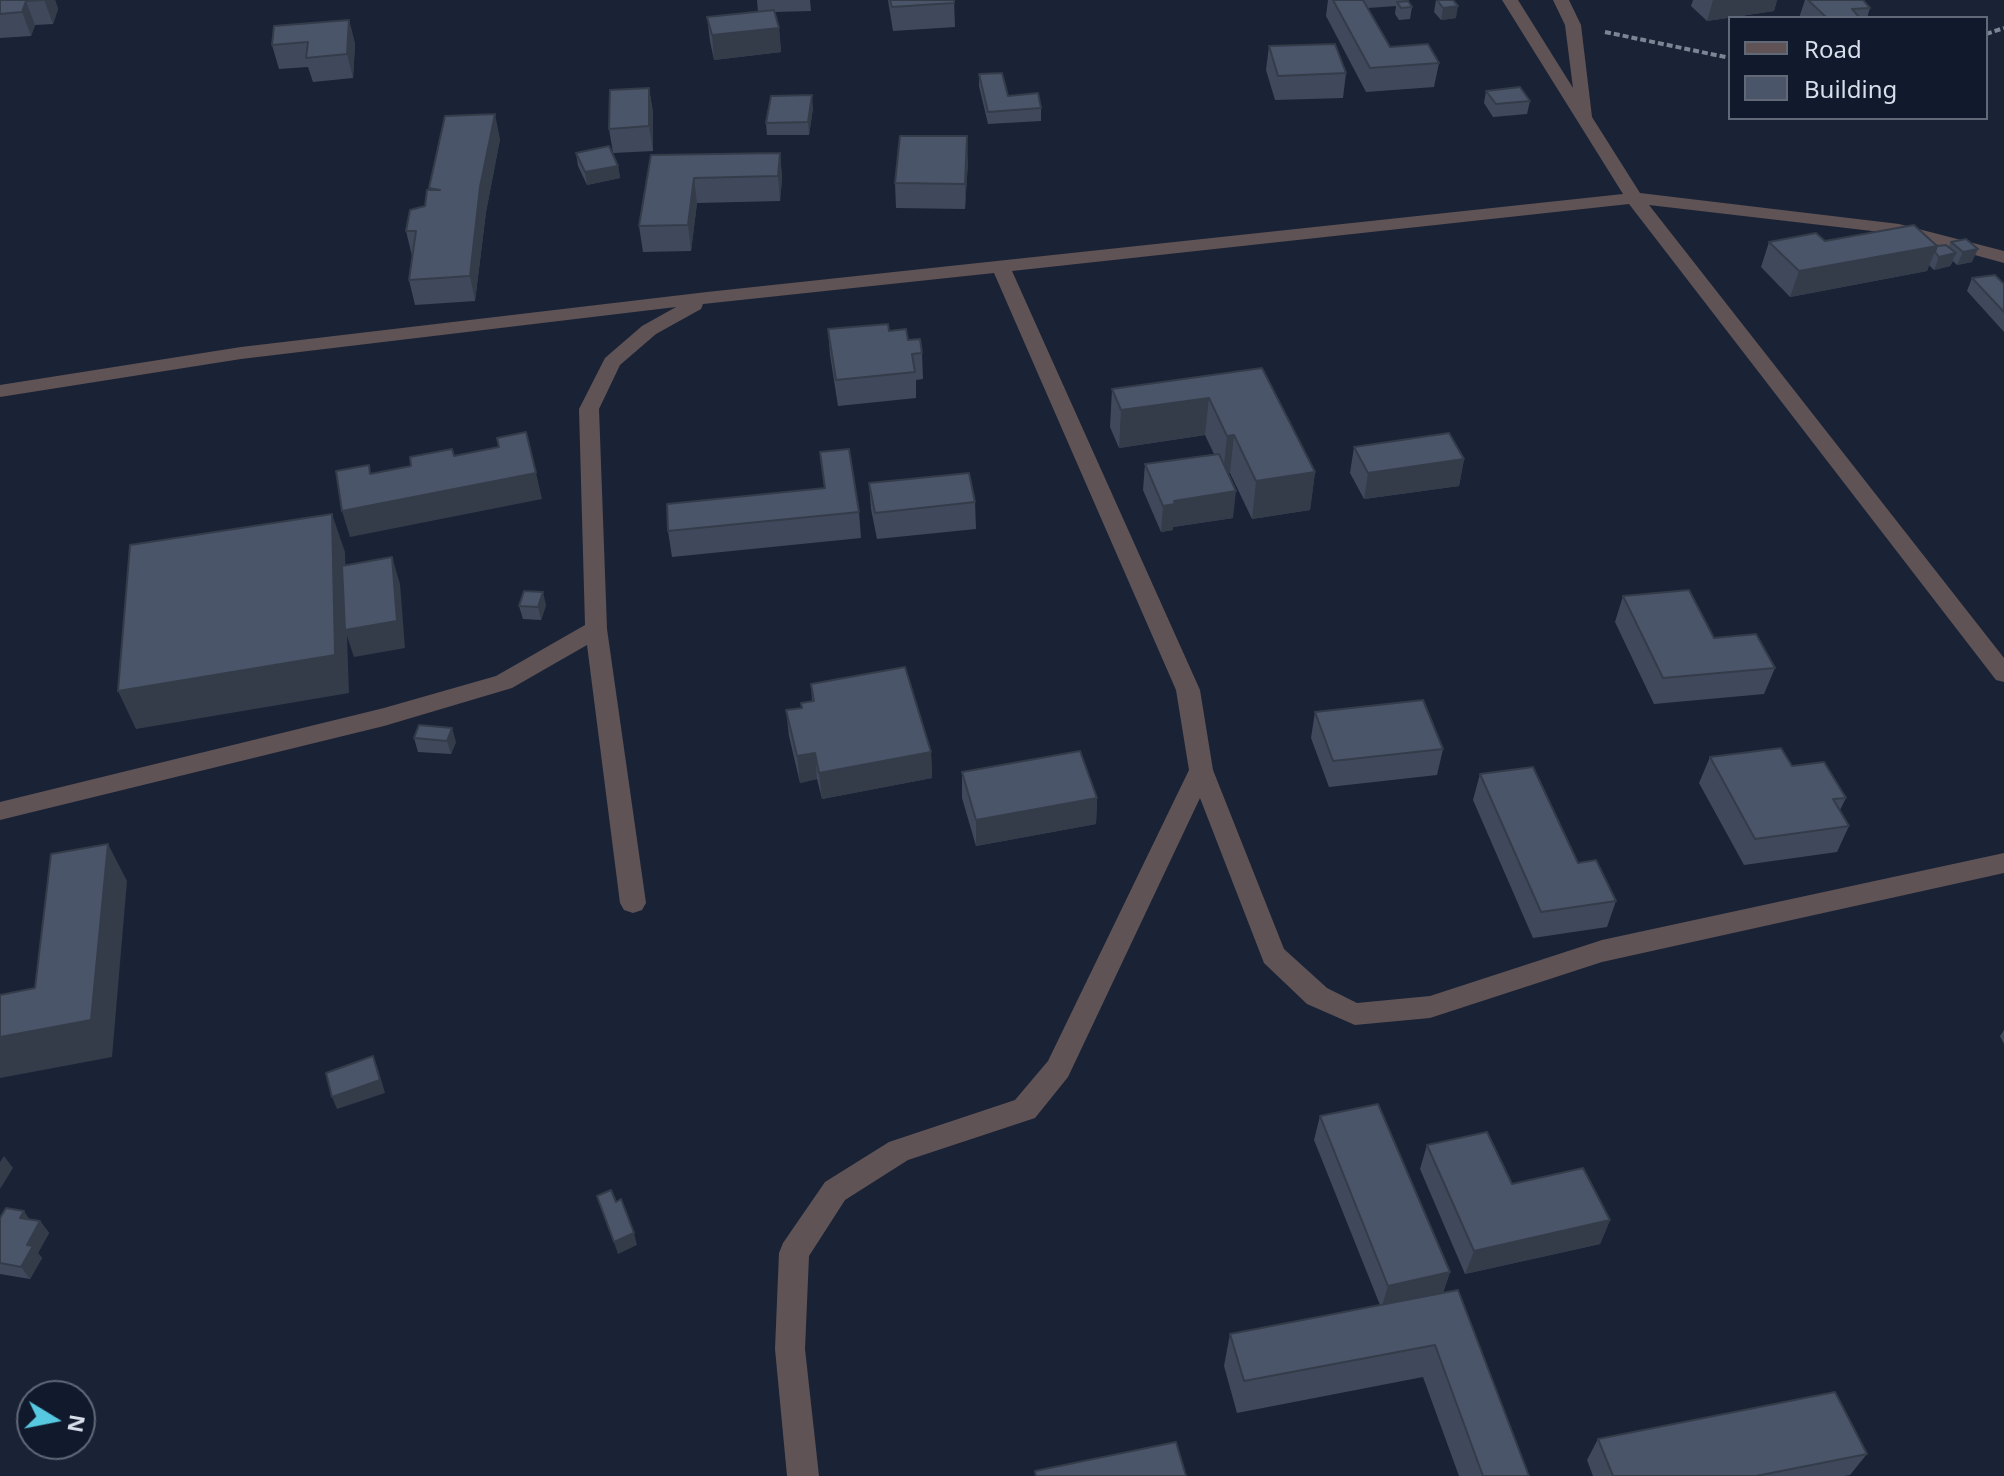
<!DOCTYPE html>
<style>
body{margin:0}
#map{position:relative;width:2004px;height:1476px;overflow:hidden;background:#1a2336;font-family:"Noto Sans",sans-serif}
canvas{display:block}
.legend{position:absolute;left:1728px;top:16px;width:260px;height:104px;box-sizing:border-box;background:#11192c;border:2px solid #616878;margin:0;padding:10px 14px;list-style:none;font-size:24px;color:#d8dfeb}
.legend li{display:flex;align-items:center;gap:16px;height:40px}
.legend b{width:40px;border:2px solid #616878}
.north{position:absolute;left:16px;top:1380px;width:80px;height:80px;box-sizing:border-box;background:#11192c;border:2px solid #616878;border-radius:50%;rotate:100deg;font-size:22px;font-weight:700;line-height:32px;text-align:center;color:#d8dfeb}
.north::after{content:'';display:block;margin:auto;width:28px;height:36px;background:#56c9e0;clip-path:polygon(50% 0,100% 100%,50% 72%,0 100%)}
</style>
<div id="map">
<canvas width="2004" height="1476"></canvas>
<ul class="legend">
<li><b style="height:10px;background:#605355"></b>Road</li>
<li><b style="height:22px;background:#4a556a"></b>Building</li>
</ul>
<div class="north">N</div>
</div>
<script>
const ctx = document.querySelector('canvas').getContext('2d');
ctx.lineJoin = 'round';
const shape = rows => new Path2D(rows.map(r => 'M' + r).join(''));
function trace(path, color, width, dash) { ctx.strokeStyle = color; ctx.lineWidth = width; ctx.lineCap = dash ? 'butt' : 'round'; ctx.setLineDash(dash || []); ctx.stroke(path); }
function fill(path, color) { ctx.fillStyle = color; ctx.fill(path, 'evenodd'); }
const path = shape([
 [1605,32,1730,58],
 [1986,34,2004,28]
]);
const street = shape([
 [1502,0,1518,0,1573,88,1565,25,1553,0,1569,0,1581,25,1592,117,1640,193,1899,224,2004,251,2004,263,1898,234,1649,205,2004,658,2004,682,1996,680,1629,204,1012,271,1200,690,1213,770,1284,949,1327,988,1357,1003,1430,996,1602,940,2004,853,2004,873,1602,962,1430,1018,1355,1025,1307,1004,1264,963,1200,798,1068,1077,1035,1118,908,1160,845,1200,809,1256,805,1349,819,1476,787,1476,775,1349,779,1253,783,1243,825,1182,889,1142,1015,1100,1048,1061,1189,770,1176,690,994,273,703,304,701,309,656,334,620,365,599,409,607,629,646,903,642,910,633,913,624,910,620,903,587,645,512,688,384,726,0,820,0,802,384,708,496,676,585,625,579,409,605,358,642,326,676,307,241,359,0,397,0,385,241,347,707,292,1623,194,1502,0]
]);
const wall = shape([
 [0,0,55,0,58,9,53,24,35,25,31,36,0,38],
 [757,0,810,0,811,11,775,12,779,28,781,52,714,60,710,41,707,17,758,12],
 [888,0,954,0,955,27,893,31],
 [1328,0,1409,0,1409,2,1412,7,1410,19,1399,20,1395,14,1396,6,1368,8,1390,47,1439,63,1434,87,1366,92,1326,16],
 [1436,0,1456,18,1441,20,1434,12],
 [1693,0,1777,0,1774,11,1707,21,1691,6],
 [1805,0,1863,0,1870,8,1867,18,1799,18],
 [349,20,355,44,353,78,313,82,308,67,279,69,272,45],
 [1269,46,1346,73,1343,98,1275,100,1266,70],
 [979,74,1008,96,1041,108,1041,121,988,124,979,86],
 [649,88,653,113,653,151,613,153,609,129],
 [1486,91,1530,101,1527,114,1493,117,1484,103],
 [813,108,809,135,767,135,766,123],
 [500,139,486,212,475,301,415,305,409,280,412,256,406,231,425,206,429,188],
 [576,153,618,166,620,178,587,185,578,166],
 [780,153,782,178,780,201,697,203,691,251,643,252,639,226,651,155],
 [968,161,965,209,896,208,895,183],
 [1825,241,1948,247,1951,242,1972,262,1957,265,1953,261,1950,266,1934,270,1929,265,1927,271,1790,297,1761,267,1769,242],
 [1972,278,2004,284,2004,332,1967,291],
 [828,329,889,331,908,340,922,353,923,379,916,380,916,398,838,406,830,355],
 [1262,368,1315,472,1310,510,1252,519,1230,473,1228,473,1233,518,1173,527,1173,530,1161,532,1143,490,1145,464,1214,454,1205,435,1119,448,1110,427,1112,389],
 [1354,447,1464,459,1459,486,1364,499,1350,473],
 [820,452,859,512,861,538,672,557,668,531,824,488],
 [869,483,975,502,976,529,877,539,871,509],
 [1623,596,1714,638,1775,668,1764,694,1654,704,1615,622],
 [546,605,541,620,523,619,519,606],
 [811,684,931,752,932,778,822,799,817,779,800,783,789,736,786,710,801,708,812,701],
 [1315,712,1443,749,1437,775,1329,787,1311,738],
 [414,738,456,742,451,754,418,752],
 [1710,757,1792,766,1846,798,1840,810,1849,826,1837,852,1744,865,1699,783],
 [962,772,1097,798,1096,824,976,846,962,798],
 [1480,774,1578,863,1616,901,1607,927,1533,938,1473,800],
 [2004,1030,2004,1044,2000,1036],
 [1320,1116,1450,1272,1443,1293,1529,1476,1459,1476,1423,1377,1237,1413,1224,1366,1230,1334,1380,1305,1314,1140],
 [1427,1145,1512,1184,1610,1220,1600,1244,1465,1274,1420,1169],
 [0,1218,40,1221,49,1233,38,1253,42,1258,30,1279,0,1274],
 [1598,1439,1867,1454,1850,1475,1844,1476,1593,1476,1587,1460]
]);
const shadedWall = shape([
 [44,0,55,0,58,9,53,24],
 [1713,0,1777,0,1774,11,1707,21],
 [26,1,35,25,31,36,22,12],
 [1458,6,1456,18,1441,20,1443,8],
 [349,20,355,44,353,78,347,54],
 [779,28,781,52,714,60,712,35],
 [649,88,653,113,653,151,649,126],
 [812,95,813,108,809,135,808,122],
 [495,114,500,139,486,212,475,301,470,276,480,187],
 [967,136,968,161,965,209,965,184],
 [780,153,782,178,780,201,778,176],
 [618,166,620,178,587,185,585,172],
 [694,178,697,203,691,251,688,225],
 [1937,246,1927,271,1790,297,1799,271],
 [1978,249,1972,262,1957,265,1963,252],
 [1956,253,1950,266,1934,270,1939,257],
 [1209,398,1205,435,1119,448,1121,410],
 [1234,435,1230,473,1223,474,1227,436],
 [1464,459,1459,486,1364,499,1368,473],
 [1315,472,1310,510,1252,519,1256,481],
 [536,473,542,499,350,537,342,511],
 [1236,491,1233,518,1173,527,1173,530,1161,532,1163,506,1174,501],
 [332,514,345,552,347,630,392,557,400,584,405,648,354,657,347,636,349,693,136,729,118,691],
 [543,592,546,605,541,620,538,607],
 [452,728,456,742,451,754,447,741],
 [931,752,932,778,822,799,819,773],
 [815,753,817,779,800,783,797,756],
 [1097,798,1096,824,976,846,976,820],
 [108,844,127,881,112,1057,0,1078,0,1037,91,1020],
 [373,1056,378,1069,385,1093,337,1109,332,1097],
 [4,1156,13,1168,0,1189,0,1162],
 [24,1211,32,1223,20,1218],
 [1610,1220,1600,1244,1465,1274,1474,1251],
 [40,1221,49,1233,38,1253,42,1258,30,1279,21,1267,27,1245],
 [634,1233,637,1245,618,1254,614,1242],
 [1450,1272,1442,1295,1381,1309,1388,1286]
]);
const building = shape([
 [0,0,43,0,26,1,22,12,0,14,0,0],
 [890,0,954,0,954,3,892,7,890,0],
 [1333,0,1363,0,1390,47,1428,44,1439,63,1370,68,1333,0],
 [1437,0,1453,0,1458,6,1443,8,1437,0],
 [1808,0,1863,0,1870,8,1852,9,1860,18,1827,18,1808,0],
 [1408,1,1412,7,1401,8,1397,2,1408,1],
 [774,10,779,28,712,35,707,17,774,10],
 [349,20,347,54,306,58,308,42,272,45,274,26,349,20],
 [1335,44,1346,73,1278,76,1269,46,1335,44],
 [1002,73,1008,96,1038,93,1041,108,988,112,979,74,1002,73],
 [1520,87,1530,101,1496,104,1486,91,1520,87],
 [649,88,649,126,609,129,610,90,649,88],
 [812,95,808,122,766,123,771,96,812,95],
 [495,114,480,187,470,276,409,280,416,231,406,231,410,210,425,206,427,190,440,190,429,188,445,116,495,114],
 [900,136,967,136,965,184,895,183,900,136],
 [609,146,618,166,585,172,576,153,609,146],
 [780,153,778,176,694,178,688,225,639,226,651,155,780,153],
 [1914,225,1937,246,1799,271,1769,242,1816,233,1825,241,1914,225],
 [1966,239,1978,249,1963,252,1951,242,1966,239],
 [1946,245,1956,253,1939,257,1935,252,1937,246,1946,245],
 [1995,275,2004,284,2004,312,1972,278,1995,275],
 [888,324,889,331,906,329,908,340,920,339,922,353,912,354,915,372,836,380,828,329,888,324],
 [1262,368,1315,472,1256,481,1234,435,1227,436,1209,398,1121,410,1112,389,1262,368],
 [526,432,536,473,342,511,336,471,369,465,370,474,411,466,410,457,452,449,454,456,499,447,497,438,526,432],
 [1449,433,1464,459,1368,473,1354,447,1449,433],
 [849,449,859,512,668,531,667,504,825,488,820,452,849,449],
 [1219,454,1236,491,1174,501,1175,504,1163,506,1145,464,1219,454],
 [969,473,975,502,875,513,869,483,969,473],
 [332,514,335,655,118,691,130,545,332,514],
 [392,557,397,621,345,630,342,566,392,557],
 [1689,590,1714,638,1756,634,1775,668,1663,678,1623,596,1689,590],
 [524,591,543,592,538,607,519,606,524,591],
 [905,667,931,752,819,773,815,753,797,756,786,710,802,708,801,703,814,701,811,684,905,667],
 [1423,700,1443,749,1333,761,1315,712,1423,700],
 [419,725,452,728,447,741,414,738,419,725],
 [1781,748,1792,766,1824,762,1846,798,1833,799,1849,826,1755,839,1710,757,1781,748],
 [1080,751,1097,798,976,820,962,772,1080,751],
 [1533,767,1578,863,1596,860,1616,901,1541,912,1480,774,1533,767],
 [108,844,91,1020,0,1037,0,995,35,988,51,854,108,844],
 [373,1056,380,1080,332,1097,326,1073,373,1056],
 [1378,1104,1450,1272,1388,1286,1320,1116,1378,1104],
 [1487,1132,1512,1184,1583,1168,1610,1220,1474,1251,1427,1145,1487,1132],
 [611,1190,616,1202,621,1199,634,1233,614,1242,597,1196,611,1190],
 [6,1208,24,1211,20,1218,40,1221,27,1245,33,1246,21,1267,0,1263,0,1218,6,1208],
 [1458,1290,1529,1476,1483,1476,1435,1345,1244,1381,1230,1334,1458,1290],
 [1835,1392,1867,1454,1756,1476,1613,1476,1598,1439,1835,1392],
 [1176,1442,1186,1476,1036,1476,1035,1471,1176,1442]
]);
trace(path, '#7d8594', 4, [6, 3]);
fill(street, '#605355');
fill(wall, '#40495b');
fill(shadedWall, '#343c4a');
fill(building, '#4a556a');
trace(building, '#343c4a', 2);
</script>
